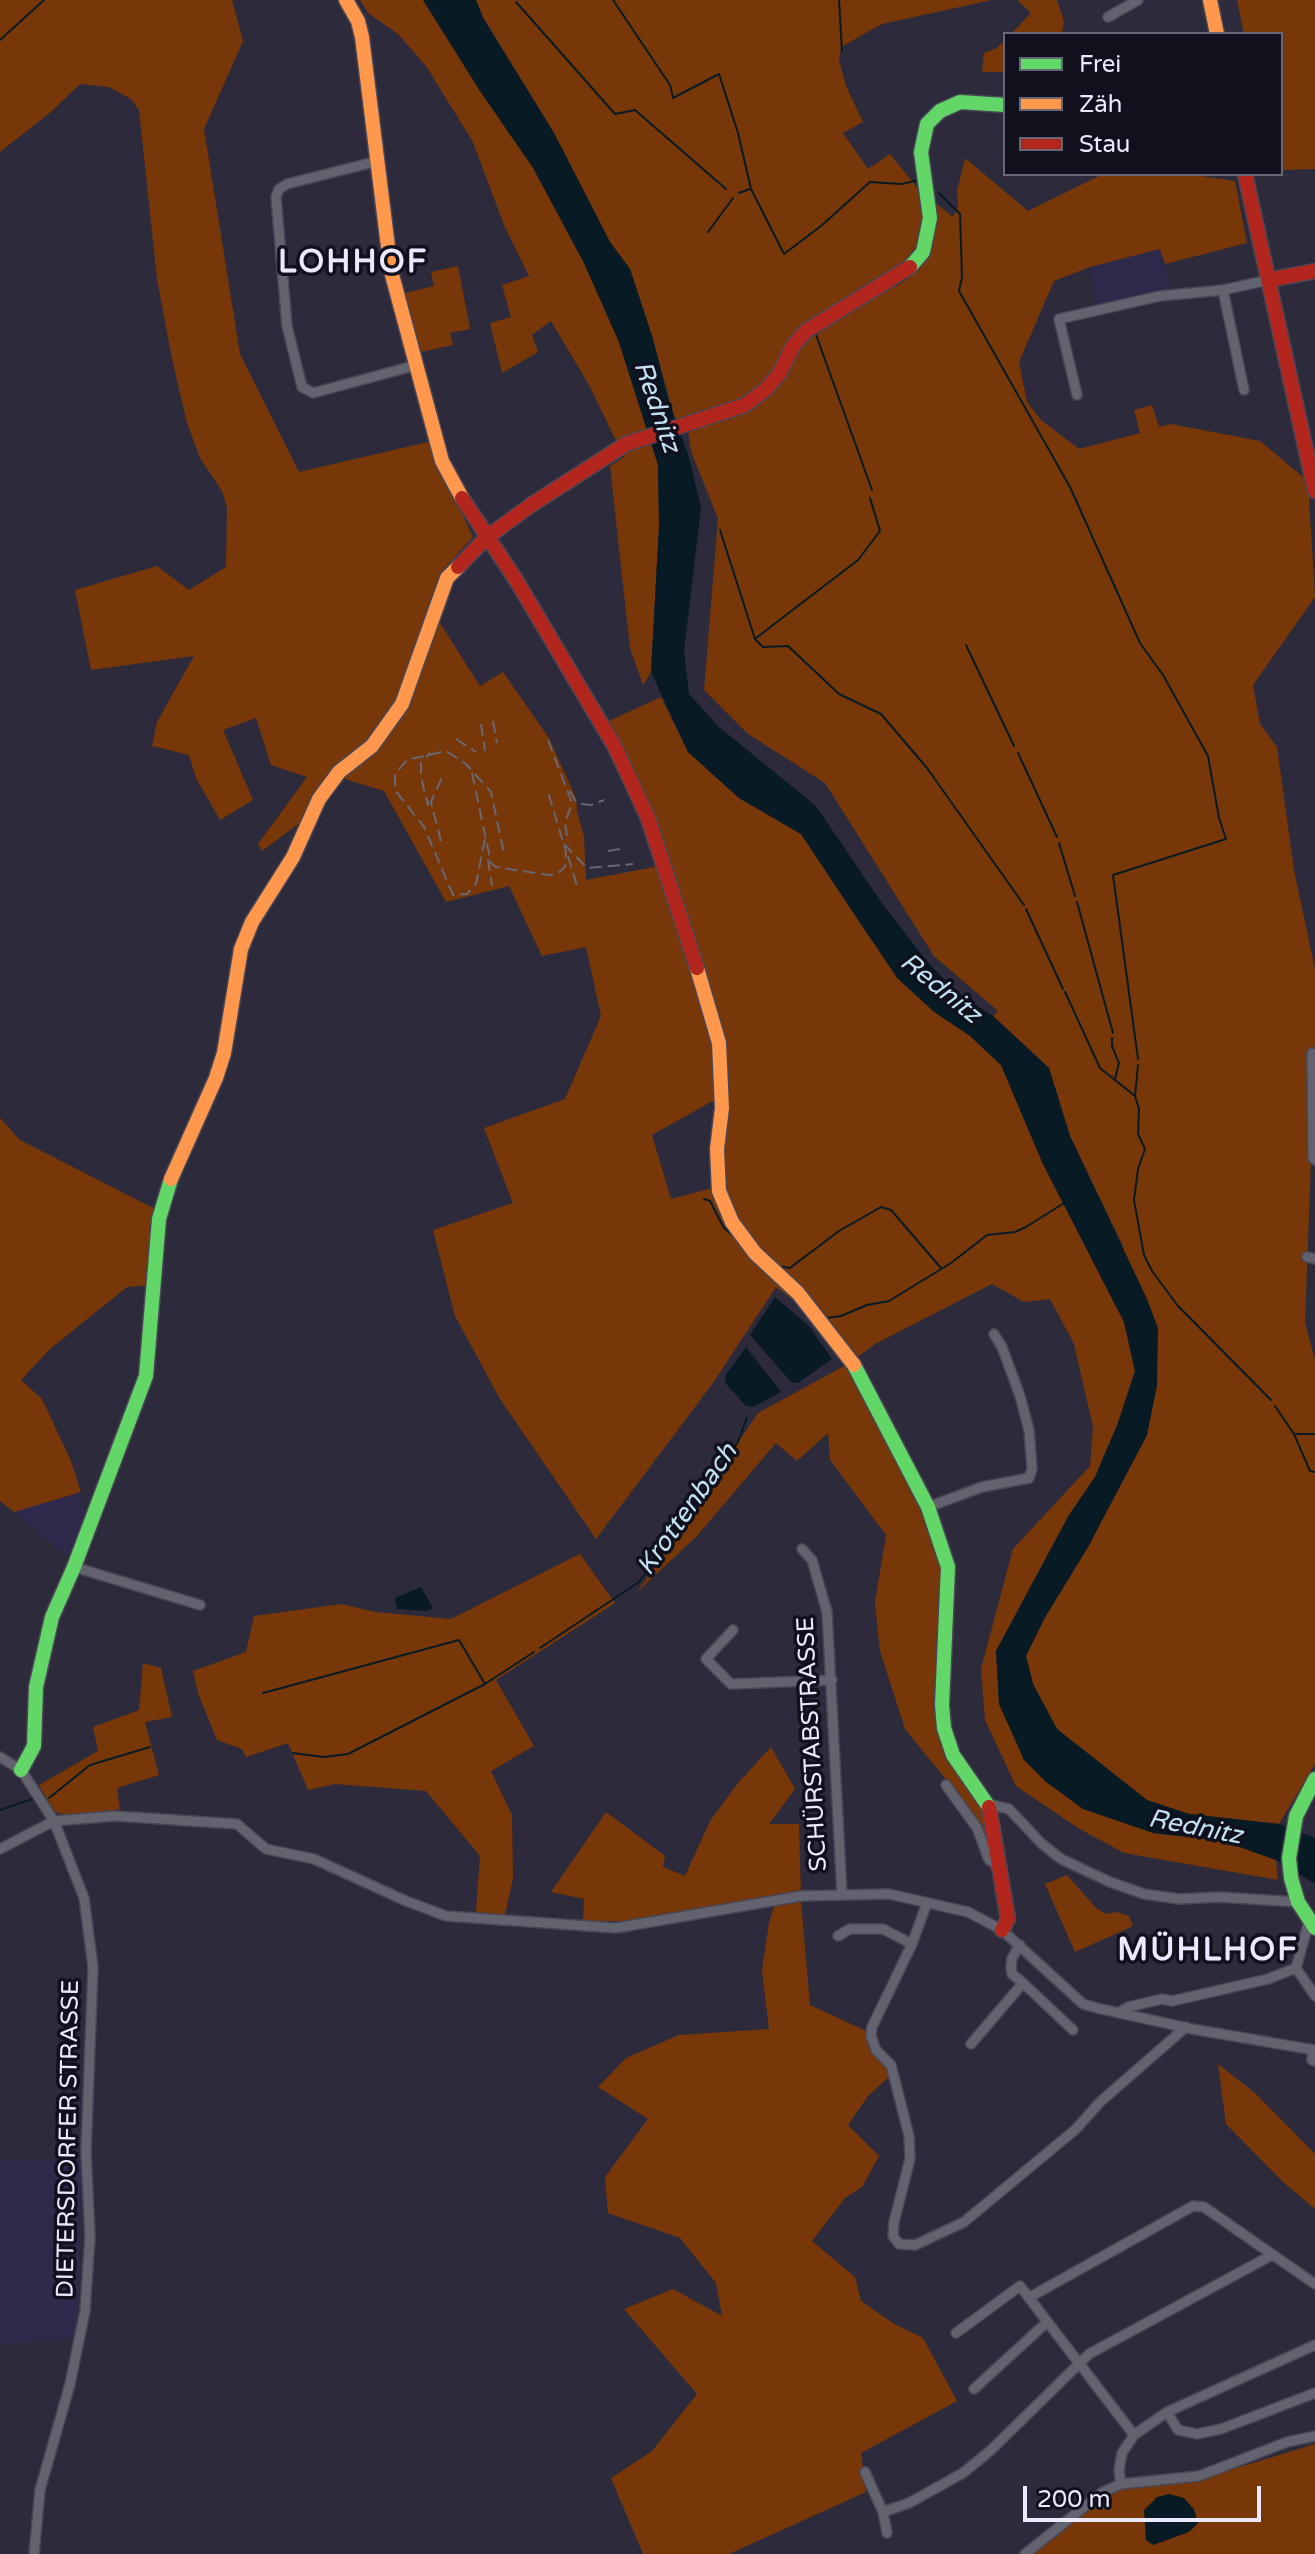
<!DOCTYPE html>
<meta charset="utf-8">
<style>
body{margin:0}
#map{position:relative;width:1315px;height:2554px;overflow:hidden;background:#2d2b3b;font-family:"Varela Round",sans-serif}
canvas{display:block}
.legend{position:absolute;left:1003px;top:32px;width:280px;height:144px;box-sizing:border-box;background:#11101d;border:2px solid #686777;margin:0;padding:10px 14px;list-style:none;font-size:24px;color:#eae9fd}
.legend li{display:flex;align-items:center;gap:16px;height:40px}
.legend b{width:40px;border:2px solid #686777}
.scale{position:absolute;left:1023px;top:2486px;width:238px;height:36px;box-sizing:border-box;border:4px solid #eae9fd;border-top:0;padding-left:10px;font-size:24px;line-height:28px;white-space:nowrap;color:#eae9fd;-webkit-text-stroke:6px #11101d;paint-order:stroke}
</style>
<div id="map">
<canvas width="1315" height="2554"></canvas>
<ul class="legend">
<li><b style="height:10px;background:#63d668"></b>Frei</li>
<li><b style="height:10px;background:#ff974d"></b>Zäh</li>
<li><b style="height:10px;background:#b3261e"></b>Stau</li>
</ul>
<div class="scale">200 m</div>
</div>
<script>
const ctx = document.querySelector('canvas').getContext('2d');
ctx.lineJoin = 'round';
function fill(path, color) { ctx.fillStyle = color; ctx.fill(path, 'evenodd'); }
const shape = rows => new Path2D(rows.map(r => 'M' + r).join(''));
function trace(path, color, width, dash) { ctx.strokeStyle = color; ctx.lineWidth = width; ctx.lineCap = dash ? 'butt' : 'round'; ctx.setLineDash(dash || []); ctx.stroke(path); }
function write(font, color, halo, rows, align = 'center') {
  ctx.font = font + ' "Varela Round",sans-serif'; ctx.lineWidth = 7; ctx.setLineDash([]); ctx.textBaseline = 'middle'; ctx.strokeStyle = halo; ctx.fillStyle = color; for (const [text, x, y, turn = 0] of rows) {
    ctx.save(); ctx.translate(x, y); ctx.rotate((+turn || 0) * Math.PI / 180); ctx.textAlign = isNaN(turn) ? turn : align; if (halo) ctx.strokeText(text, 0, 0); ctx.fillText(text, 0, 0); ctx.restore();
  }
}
const built = shape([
 [1161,248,1171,290,1098,305,1090,267],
 [81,1492,85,1520,67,1556,14,1512],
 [0,2160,82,2162,76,2339,0,2344]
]);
const green = shape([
 [0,0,232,0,243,41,204,129,240,354,299,472,428,442,473,537,441,572,431,609,480,686,503,672,549,738,576,798,577,812,584,836,586,880,670,864,609,721,661,697,688,752,739,798,801,834,871,940,933,1011,970,1036,1001,1065,1043,1164,1124,1322,1135,1371,1118,1423,1095,1477,1069,1515,996,1651,999,1704,1153,1833,1223,1841,1276,1860,1278,1880,1124,1853,1078,1828,1016,1786,985,1720,981,1669,1013,1549,1090,1466,1093,1427,1074,1344,1050,1299,1024,1302,992,1284,875,1344,847,1365,868,1401,928,1523,942,1569,938,1712,985,1806,990,1851,975,1815,905,1729,880,1651,875,1603,886,1535,830,1460,828,1433,797,1461,776,1443,696,1537,637,1592,758,1413,846,1365,812,1315,776,1287,713,1383,596,1539,500,1399,455,1316,433,1230,513,1203,484,1128,565,1099,601,1016,586,947,542,956,509,886,446,902,384,791,332,775,305,819,262,851,258,844,307,777,271,765,256,718,223,730,253,800,220,820,196,778,189,755,152,746,157,722,194,656,91,670,75,590,157,566,189,590,226,567,227,508,222,491,200,458,187,423,172,359,157,279,139,110,131,99,109,87,80,84,52,111,0,152],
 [716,1099,723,1185,671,1199,652,1135],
 [360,0,423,0,480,91,533,167,584,263,619,342,658,465,659,526,651,672,643,685,630,648,610,466,624,457,589,385,551,321,532,335,538,352,502,373,490,323,511,317,502,285,529,276,504,225,473,142,426,66,398,34,368,13],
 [476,0,992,0,882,24,841,47,839,60,846,86,863,122,843,133,868,169,890,154,919,190,953,217,958,207,957,191,965,158,1028,211,1103,174,1187,174,1235,181,1247,243,1165,264,1160,249,1090,267,1054,281,1019,362,1027,402,1041,420,1079,449,1140,433,1134,410,1152,405,1159,427,1171,424,1260,441,1308,481,1315,597,1253,685,1260,724,1277,747,1294,870,1315,969,1315,1053,1305,1323,1315,1360,1315,1764,1279,1824,1189,1814,1147,1800,1057,1729,1033,1684,1026,1656,1044,1619,1088,1547,1147,1435,1123,1246,1070,1136,1049,1068,993,1016,998,1011,934,956,825,783,748,734,704,690,718,519,691,451,686,417,675,419,653,339,630,269,610,242,554,133,483,17],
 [1017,0,1057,0,1064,21,1062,33,1011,34,1031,13],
 [1237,0,1315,0,1315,169,1281,170,1281,34,1244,34],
 [1005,40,1005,72,982,72,984,53,997,48],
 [458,266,470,329,450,333,453,345,421,352,405,293,434,286,431,272],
 [0,1118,20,1140,157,1210,150,1285,127,1287,50,1349,21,1380,42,1399,71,1461,81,1492,14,1512,0,1501],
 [580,1554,615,1603,496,1680,534,1746,491,1771,512,1815,513,1878,505,1915,476,1912,480,1856,426,1791,335,1784,308,1790,288,1743,246,1757,242,1749,217,1740,198,1693,193,1671,246,1652,254,1616,341,1604,376,1612,451,1619],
 [143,1663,161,1668,172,1717,145,1722,159,1775,117,1788,120,1809,73,1816,55,1812,39,1785,98,1751,93,1727,139,1710],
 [771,1747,795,1789,769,1824,799,1824,801,1895,630,1921,583,1921,584,1899,551,1892,606,1812,665,1856,663,1867,685,1876,710,1821,738,1783],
 [1067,1875,1096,1908,1106,1914,1117,1912,1129,1916,1133,1926,1075,1952,1045,1884],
 [801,1902,810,2005,866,2031,869,2042,888,2064,891,2075,868,2096,848,2125,879,2156,862,2187,845,2198,812,2241,855,2277,861,2301,894,2324,923,2338,957,2401,861,2453,866,2492,729,2554,643,2554,611,2478,652,2451,697,2394,624,2309,673,2289,722,2316,716,2283,680,2238,608,2213,605,2177,648,2119,598,2087,626,2058,679,2035,769,2029,762,1971,769,1923,774,1906],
 [1218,2064,1255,2093,1315,2154,1315,2209,1284,2183,1226,2124],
 [1315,2444,1315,2554,1034,2554,1115,2486,1201,2479]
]);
const water = shape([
 [423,0,476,0,483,18,554,133,610,242,630,269,653,339,668,399,689,457,701,508,684,651,689,694,719,727,816,806,884,906,926,960,957,993,993,1016,1049,1068,1070,1136,1147,1299,1158,1328,1157,1386,1147,1435,1088,1547,1044,1619,1026,1656,1033,1684,1057,1729,1147,1800,1189,1814,1279,1824,1315,1838,1315,1884,1276,1860,1223,1841,1153,1833,1083,1809,1046,1782,1024,1760,999,1704,996,1651,1069,1515,1095,1477,1118,1423,1135,1371,1124,1322,1043,1164,1001,1065,970,1036,933,1011,897,978,801,834,739,798,688,752,651,672,659,526,658,465,619,342,584,263,533,168,480,91],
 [775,1297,809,1326,832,1359,798,1383,792,1383,750,1335],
 [746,1347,781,1392,753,1407,746,1406,726,1384,725,1376],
 [421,1587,433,1608,427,1611,397,1609,395,1598],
 [1169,2494,1184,2498,1194,2509,1198,2523,1189,2532,1153,2545,1146,2540,1144,2510,1157,2497]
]);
const stream = shape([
 [613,0,670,85,673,98,719,74,738,133,751,189,784,254,821,226,870,182,902,184,918,180],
 [839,0,842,51],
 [516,2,615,114,635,110,726,189],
 [0,40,44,0],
 [739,193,750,189],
 [939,193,960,214,962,277,959,291,1070,487,1140,643,1163,675,1208,756,1219,818,1226,839,1113,875,1138,1059],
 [708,232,733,198],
 [896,285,907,278],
 [815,332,872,490],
 [798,352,804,343],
 [720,530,755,639,763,647,788,646,839,694,881,714,927,768,1024,905],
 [756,638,858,560,880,531,870,498],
 [966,645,1014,746],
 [1018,753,1057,837],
 [1059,843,1075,896],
 [1077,902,1113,1033],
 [1026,909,1063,989],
 [1065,992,1100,1068,1135,1096],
 [1112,1038,1112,1046,1119,1063,1115,1079],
 [1138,1065,1135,1096,1139,1109,1138,1134,1145,1149,1138,1169,1134,1200,1144,1255,1152,1271,1178,1306,1271,1400],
 [704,1199,710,1201,724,1228,738,1240],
 [777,1266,790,1268,839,1231,881,1207,891,1210,941,1268],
 [826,1318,841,1316,867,1305,889,1301,951,1263,987,1235,1015,1232,1026,1227,1064,1203],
 [1275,1406,1294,1434,1310,1471,1315,1472],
 [1296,1434,1315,1434],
 [540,1648,639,1582,738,1442,747,1418],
 [263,1693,459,1640,485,1684],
 [293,1753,323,1757,348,1754,485,1684,534,1652],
 [49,1798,90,1765,150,1747],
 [0,1810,32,1799]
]);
const street = shape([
 [1108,17,1138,0],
 [378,161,287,184,279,189,276,197,287,326,302,387,313,393,417,365],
 [1223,290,1244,390],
 [1077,395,1059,319,1160,296,1223,290,1268,280],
 [1312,1053,1313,1158,1315,1160],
 [1307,1257,1315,1259],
 [928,1507,982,1487,1029,1478,1032,1469,1029,1430,1020,1396,1002,1347,994,1334],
 [802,1549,812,1560,827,1612,842,1894],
 [74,1567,200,1605],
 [733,1630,706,1659,731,1684,832,1680],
 [0,1757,21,1770,54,1821,84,1898,93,1967,86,2152,90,2237,85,2311,70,2384,40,2490,34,2554],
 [946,1785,977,1828,989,1860,999,1866],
 [988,1804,1009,1809,1041,1843,1061,1859,1110,1882,1144,1894,1179,1899,1218,1897,1298,1902],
 [0,1849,54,1821,115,1816,237,1824,266,1849,314,1859,406,1901,446,1916,616,1928,801,1896,889,1894,968,1912,1002,1930,1083,2004,1097,2008,1192,2029,1315,2050],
 [927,1903,912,1944,872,2027,871,2036,876,2050,891,2065,909,2136,910,2159,894,2222,893,2236,899,2244,915,2245,964,2222,1076,2129,1100,2102,1186,2027],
 [838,1936,850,1929,883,1929,912,1944],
 [1296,1968,1309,1921],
 [1296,1968,1315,1996],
 [1023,1983,1073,2030],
 [1118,2013,1128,2007,1162,1999,1172,2001,1268,1979,1296,1968],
 [971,2044,1023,1983,1012,1974,1011,1967,1012,1958,1020,1945],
 [1313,2050,1312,2060,1315,2061],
 [1030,2297,1193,2206,1204,2207,1315,2284],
 [956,2333,1020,2286,1134,2435],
 [974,2389,1047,2322],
 [1167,2412,1178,2430,1197,2434,1221,2429,1315,2393],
 [865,2472,883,2512,887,2533],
 [1121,2484,1119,2470,1122,2453,1134,2435,1167,2412,1315,2345],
 [883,2512,909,2503,963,2473,990,2451,1089,2354,1272,2255],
 [1025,2554,1103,2492,1121,2484,1199,2476,1287,2442,1315,2436]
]);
const fast = shape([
 [910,267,923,252,930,218,921,152,927,124,940,111,960,102,1005,105],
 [854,1365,928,1507,948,1567,942,1705,944,1728,953,1755,989,1807],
 [21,1770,34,1746,36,1687,52,1617,74,1567,146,1376,159,1219,171,1179],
 [1315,1779,1296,1816,1289,1858,1291,1878,1298,1902,1315,1928]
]);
const slow = shape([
 [346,0,358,21,362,37,391,271,442,461,462,498],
 [1210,0,1217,34],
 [697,968,719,1043,722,1108,717,1149,719,1191,732,1222,755,1253,798,1293,854,1365],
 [171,1179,216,1078,224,1053,241,949,252,922,293,857,319,799,339,772,372,746,402,704,447,578,458,567]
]);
const jam = shape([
 [1245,174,1315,491],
 [1268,280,1315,271],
 [462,498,516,580,615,747,648,818,697,968],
 [458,567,486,538,531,505,626,444,745,405,765,390,779,374,793,346,806,331,910,267],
 [989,1807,1008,1919,1002,1930]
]);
const rail = shape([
 [493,721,497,743],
 [481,724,485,751],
 [456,739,476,752],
 [548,740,572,803,565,823,567,836],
 [472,773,491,863,496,867,549,875,557,874,565,867,566,852,548,792],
 [570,791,576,802,581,804,591,805,604,800],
 [428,801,428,805,421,777,421,763,430,753],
 [485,839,476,884,467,894,453,895,424,827,395,790,395,774,407,760,446,751,466,764,491,792,504,853],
 [441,841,431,802,444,773],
 [564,844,587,868,633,864],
 [608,851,626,848],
 [568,856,577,886],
 [488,859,492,886]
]);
const streetNames = [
 ["SCHÜRSTABSTRASSE",813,1744,-93],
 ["DIETERSDORFER STRASSE",69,2139,-89]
];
const waterNames = [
 ["Rednitz",656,407,71],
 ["Rednitz",940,989,39],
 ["Krottenbach",688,1510,-55],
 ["Rednitz",1195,1828,11]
];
const districtNames = [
 ["LOHHOF",353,264],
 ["MÜHLHOF",1208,1952]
];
fill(built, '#2f2a4b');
fill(green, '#773708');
fill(water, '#081a23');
trace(stream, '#081a23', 2);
trace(street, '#494755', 12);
trace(fast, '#494755', 17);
trace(slow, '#494755', 17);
trace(jam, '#494755', 17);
trace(street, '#63626f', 9);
trace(fast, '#63d668', 14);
trace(slow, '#ff974d', 14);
trace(jam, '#b3261e', 14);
trace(rail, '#696773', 2, [12, 6]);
write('24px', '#eae9fd', '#11101d', streetNames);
write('italic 26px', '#c2e1f0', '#11101d', waterNames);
ctx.letterSpacing = '2px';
write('bold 32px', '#eae9fd', '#11101d', districtNames);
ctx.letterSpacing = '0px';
</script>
